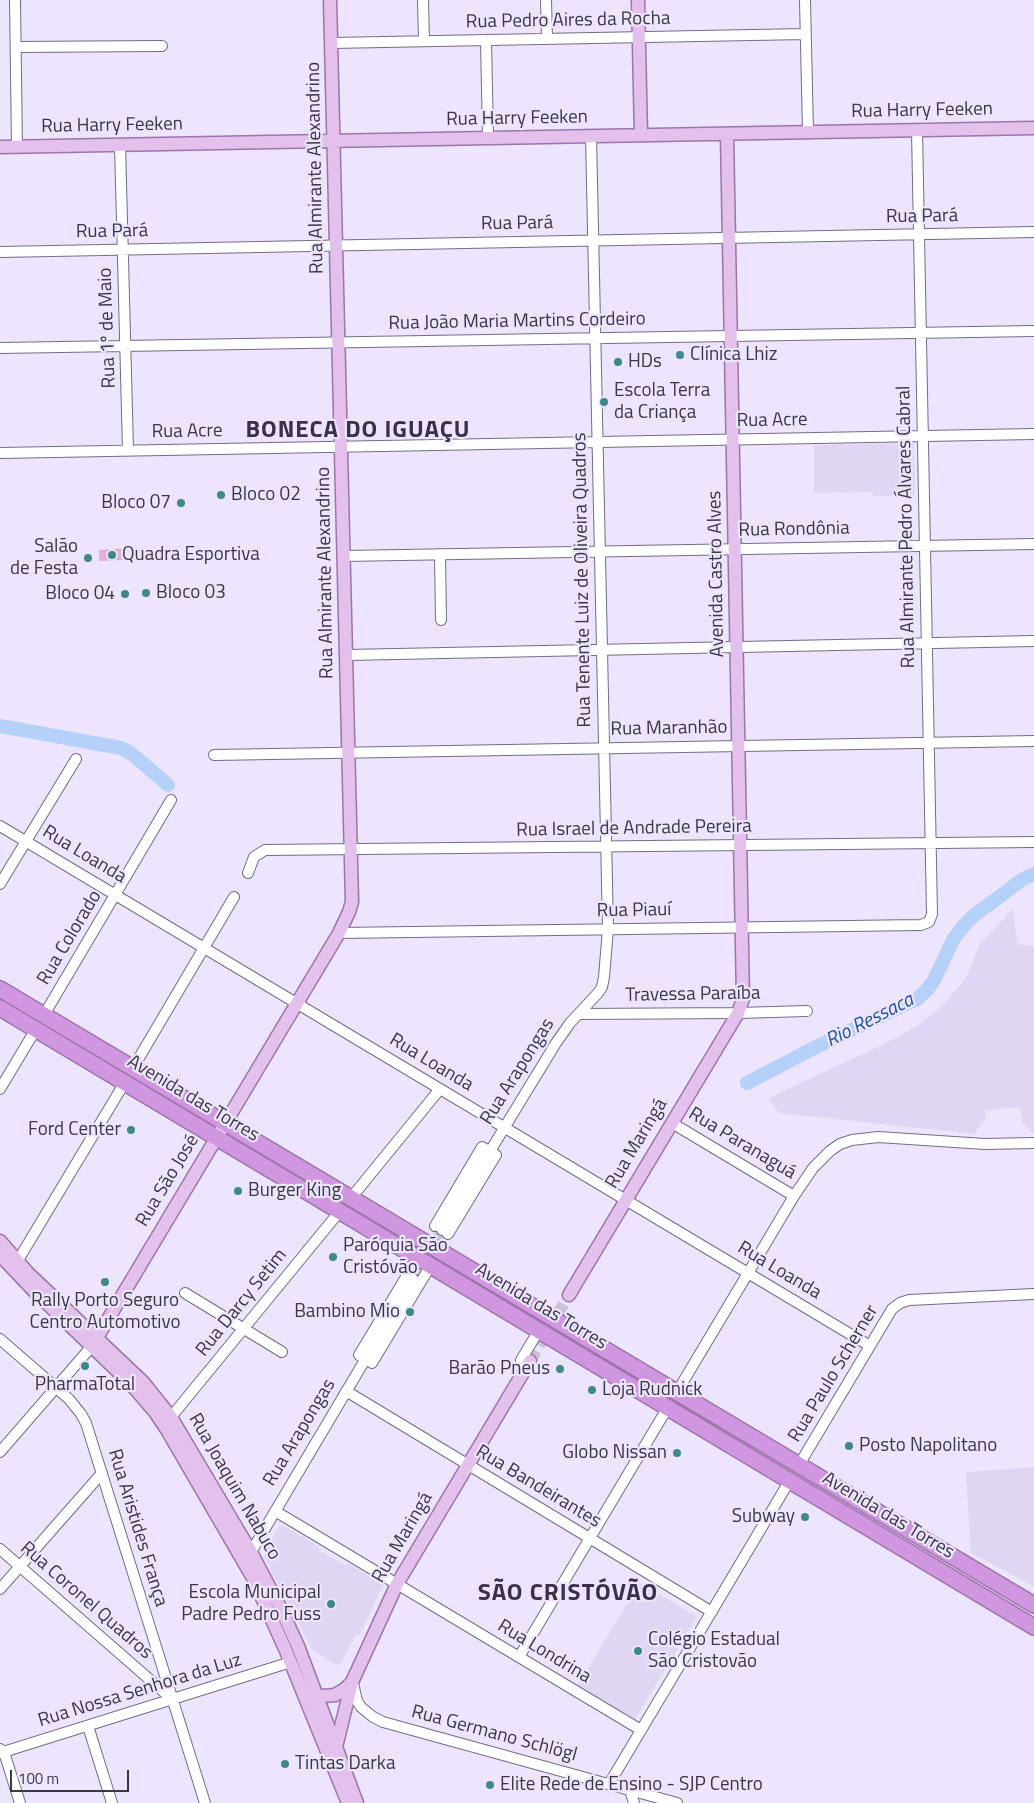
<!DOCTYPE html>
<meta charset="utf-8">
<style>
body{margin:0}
#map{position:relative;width:1034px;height:1803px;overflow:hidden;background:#ece5fd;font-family:"Titillium Web",sans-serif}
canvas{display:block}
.scale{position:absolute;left:10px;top:1770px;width:119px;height:22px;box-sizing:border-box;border:2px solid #3b3743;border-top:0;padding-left:6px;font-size:15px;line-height:18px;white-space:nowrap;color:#3b3743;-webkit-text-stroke:4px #ece5fd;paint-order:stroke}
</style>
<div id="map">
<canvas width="1034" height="1803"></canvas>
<div class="scale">100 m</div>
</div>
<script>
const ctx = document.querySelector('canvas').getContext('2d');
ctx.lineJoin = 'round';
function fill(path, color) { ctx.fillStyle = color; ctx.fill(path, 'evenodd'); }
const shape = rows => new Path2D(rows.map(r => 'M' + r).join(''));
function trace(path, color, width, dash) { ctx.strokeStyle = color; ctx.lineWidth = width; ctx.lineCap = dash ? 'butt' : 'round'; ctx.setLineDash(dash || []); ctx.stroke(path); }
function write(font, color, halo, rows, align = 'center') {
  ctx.font = font + ' "Titillium Web",sans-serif'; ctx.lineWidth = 4.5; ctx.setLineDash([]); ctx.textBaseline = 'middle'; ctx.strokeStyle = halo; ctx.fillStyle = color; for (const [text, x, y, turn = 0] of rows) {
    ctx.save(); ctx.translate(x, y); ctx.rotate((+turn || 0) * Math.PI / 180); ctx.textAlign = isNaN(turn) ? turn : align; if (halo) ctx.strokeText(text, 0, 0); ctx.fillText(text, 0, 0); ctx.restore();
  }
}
const built = shape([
 [914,443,915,495,873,496,873,492,814,493,814,445],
 [1013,909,1017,943,1034,947,1034,1133,1032,1133,1022,1122,1020,1107,985,1110,986,1117,974,1134,779,1113,769,1098,888,1042,919,1025,942,1006,965,980,980,944],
 [1034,1467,1034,1586,971,1553,966,1472],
 [279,1526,284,1526,318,1546,320,1551,345,1565,349,1564,383,1585,360,1635,357,1634,340,1664,336,1665,312,1649,264,1557,265,1552],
 [640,1583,697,1617,635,1719,578,1685]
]);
const green = shape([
 [124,548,124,560,99,561,99,550]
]);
const river = shape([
 [0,726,121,748,132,754,168,785],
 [747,1083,816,1047,917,999,927,990,934,980,954,938,962,928,972,917,999,897,1023,879,1034,874]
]);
const minorTunnel = shape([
 [413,1279,442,1230]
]);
const majorTunnel = shape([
 [530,1361,569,1295]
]);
const minor = shape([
 [15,0,17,147],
 [423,0,424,41],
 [546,0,547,39],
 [805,0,808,132],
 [486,40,488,138],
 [331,43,805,34],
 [16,47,162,46],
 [120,145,128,450],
 [0,252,1034,232],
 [0,348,1034,331],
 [0,453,1034,434],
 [440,554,441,620],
 [344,556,1034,544],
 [347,655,1034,641],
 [214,755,1034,741],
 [0,826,870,1346],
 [248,873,254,857,265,850,1034,842],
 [0,884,76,759],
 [339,933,921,925,929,922,932,914,917,130],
 [579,1014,738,1013,807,1011],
 [44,1015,171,800],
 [133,1068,234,897],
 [0,1089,36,1029],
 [672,1123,794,1196],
 [351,1198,440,1089],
 [435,1226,482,1147,496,1155,448,1234],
 [442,1230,556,1043,570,1023,598,993,602,987,604,977,608,929,591,136],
 [418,1257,359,1355,365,1359,372,1363,431,1265],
 [17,1262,125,1082],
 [185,1293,282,1352],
 [0,1339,69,1399,81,1414,86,1423,205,1803],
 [521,1360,539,1330],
 [346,1391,712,1612],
 [677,1392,794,1196,813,1168,830,1151,840,1144,852,1140,878,1137,985,1144,1034,1143],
 [171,1417,340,1211],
 [0,1452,92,1346],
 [799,1465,892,1309,900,1303,909,1300,1034,1294],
 [275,1511,641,1730],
 [0,1549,172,1699],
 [251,1552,413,1279],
 [0,1589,102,1473],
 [519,1657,668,1407],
 [353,1683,357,1701,361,1707,373,1717,383,1722,677,1803],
 [88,1726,112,1803],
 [0,1749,4,1752,20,1803],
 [0,1753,291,1662],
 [609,1784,790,1480],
 [630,1790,634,1803]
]);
const major = shape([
 [638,0,641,135],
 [0,147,1034,128],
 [0,1241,28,1273,143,1382,171,1417,251,1552,281,1609,298,1646,357,1803],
 [0,1255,34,1291,131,1384,155,1412,167,1430,253,1578,286,1651,348,1803],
 [569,1295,738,1013,743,999,727,134],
 [92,1346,339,933,349,912,352,902,330,0],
 [310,1693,323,1696,335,1695,345,1689,352,1682],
 [336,1747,352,1682,397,1584,530,1361]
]);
const highway = shape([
 [0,989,1034,1605],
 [0,1008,1034,1627]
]);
const markers = [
 [680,355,5,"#3f8789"],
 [618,362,5,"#3f8789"],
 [604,402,5,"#3f8789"],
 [221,495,5,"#3f8789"],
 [181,503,5,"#3f8789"],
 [112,555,5,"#3f8789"],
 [88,558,5,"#3f8789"],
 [146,593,5,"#3f8789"],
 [125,594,5,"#3f8789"],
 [131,1130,5,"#3f8789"],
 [238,1191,5,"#3f8789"],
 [333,1257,5,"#3f8789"],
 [105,1282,5,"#3f8789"],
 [410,1312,5,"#3f8789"],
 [85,1366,5,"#3f8789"],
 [560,1369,5,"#3f8789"],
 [592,1390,5,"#3f8789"],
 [849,1446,5,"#3f8789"],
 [677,1453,5,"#3f8789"],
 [805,1517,5,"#3f8789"],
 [331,1604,5,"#3f8789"],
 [638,1651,5,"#3f8789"],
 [285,1764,5,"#3f8789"],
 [490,1785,5,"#3f8789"]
];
const streetNames = [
 ["Rua Pedro Aires da Rocha",568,21,-1],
 ["Rua Harry Feeken",922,111,-1],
 ["Rua Harry Feeken",517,119,-1],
 ["Rua Harry Feeken",112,126,-1],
 ["Rua Almirante Alexandrino",316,168,-91],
 ["Rua Pará",922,217,-1],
 ["Rua Pará",517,224,-1],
 ["Rua Pará",112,232,-1],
 ["Rua João Maria Martins Cordeiro",517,322,-1],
 ["Rua 1º de Maio",108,328,-92],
 ["Rua Acre",772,421,-1],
 ["Rua Acre",187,432,-1],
 ["Rua Almirante Pedro Álvares Cabral",907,527,-91],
 ["Rua Rondônia",794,530,-1],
 ["Rua Almirante Alexandrino",326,573,-91],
 ["Avenida Castro Alves",717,574,-91],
 ["Rua Tenente Luiz de Oliveira Quadros",583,580,-91],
 ["Rua Maranhão",669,729,-1],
 ["Rua Israel de Andrade Pereira",634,829,-1],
 ["Rua Loanda",84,855,31],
 ["Rua Piauí",634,911,-1],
 ["Rua Colorado",70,938,-59],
 ["Travessa Paraíba",693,995,-1],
 ["Rua Loanda",431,1063,31],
 ["Rua Arapongas",518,1072,-58],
 ["Avenida das Torres",193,1099,31],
 ["Rua Maringá",637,1144,-59],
 ["Rua Paranaguá",742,1144,31],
 ["Rua São José",168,1181,-59],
 ["Rua Loanda",779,1271,31],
 ["Rua Darcy Setim",242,1303,-51],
 ["Avenida das Torres",541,1307,31],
 ["Rua Paulo Scherner",834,1374,-59],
 ["Rua Arapongas",300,1433,-59],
 ["Rua Joaquim Nabuco",234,1487,60],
 ["Rua Bandeirantes",538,1487,31],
 ["Avenida das Torres",888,1516,31],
 ["Rua Aristides França",137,1528,73],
 ["Rua Maringá",403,1538,-60],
 ["Rua Coronel Quadros",86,1601,41],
 ["Rua Londrina",544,1652,31],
 ["Rua Nossa Senhora da Luz",140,1691,-17],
 ["Rua Germano Schlögl",494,1734,15]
];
const poiNames = [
 ["Clínica Lhiz",690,355],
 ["HDs",628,362],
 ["Escola Terra",614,391],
 ["da Criança",614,413],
 ["Bloco 02",231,495],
 ["Bloco 07",171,503,"right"],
 ["Salão",78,547,"right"],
 ["de Festa",78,569,"right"],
 ["Quadra Esportiva",122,555],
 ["Bloco 03",156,593],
 ["Bloco 04",115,594,"right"],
 ["Ford Center",121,1130,"right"],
 ["Burger King",248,1191],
 ["Paróquia São",343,1246],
 ["Cristóvão",343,1268],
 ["Rally Porto Seguro",105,1301,"center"],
 ["Centro Automotivo",105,1323,"center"],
 ["Bambino Mio",400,1312,"right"],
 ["Barão Pneus",550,1369,"right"],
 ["PharmaTotal",85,1385,"center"],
 ["Loja Rudnick",602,1390],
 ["Posto Napolitano",859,1446],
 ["Globo Nissan",667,1453,"right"],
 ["Subway",795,1517,"right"],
 ["Escola Municipal",321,1593,"right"],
 ["Padre Pedro Fuss",321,1615,"right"],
 ["Colégio Estadual",648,1640],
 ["São Cristovão",648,1662],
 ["Tintas Darka",295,1764],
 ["Elite Rede de Ensino - SJP Centro",500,1785]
];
const waterNames = [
 ["Rio Ressaca",870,1021,-27]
];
const districtNames = [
 ["BONECA DO IGUAÇU",358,431],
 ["SÃO CRISTÓVÃO",568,1594]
];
fill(built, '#ded6f3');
fill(green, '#e5b2d5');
trace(river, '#b6d1f9', 14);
trace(minorTunnel, '#c9c2d8', 10, [10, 5]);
trace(majorTunnel, '#c9c2d8', 12, [12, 6]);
trace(minor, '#736c86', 12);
trace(major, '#9c75a9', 15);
trace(highway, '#9c75a9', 18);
trace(minor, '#fff', 10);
trace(major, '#e3c1ec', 12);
trace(highway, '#d097e0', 15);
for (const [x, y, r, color] of markers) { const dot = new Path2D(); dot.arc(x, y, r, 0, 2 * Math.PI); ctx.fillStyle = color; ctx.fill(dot); trace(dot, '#ece5fd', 2); }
write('19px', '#3b3743', '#ece5fd', streetNames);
write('19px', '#3b3743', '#ece5fd', poiNames, 'left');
write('italic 20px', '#1f549f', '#ece5fd', waterNames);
ctx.letterSpacing = '1px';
write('bold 24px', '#383148', '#ece5fd', districtNames);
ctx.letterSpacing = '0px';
</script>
